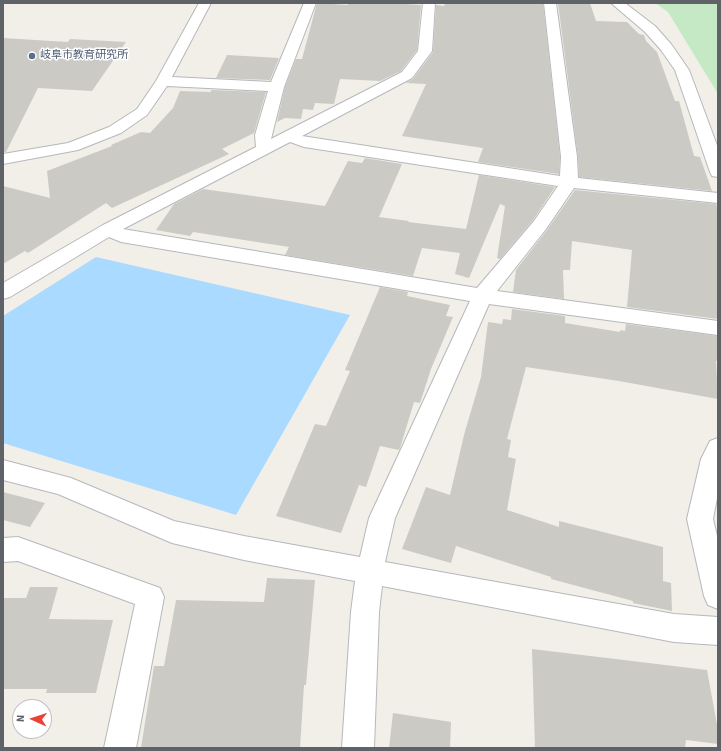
<!DOCTYPE html>
<meta charset="utf-8">
<style>
body{margin:0}
#map{position:relative;width:721px;height:751px;overflow:hidden;background:#f1efe8;font-family:"Source Sans 3",sans-serif}
canvas{display:block}
.frame{position:absolute;inset:0;border:4px solid #5f6368;pointer-events:none}
.north{position:absolute;left:12px;top:699px;width:40px;height:40px;box-sizing:border-box;background:#fff;border:1px solid #bfc1c3;border-radius:50%;rotate:273deg;font-size:11px;font-weight:700;line-height:16px;text-align:center;color:#5f6368}
.north::after{content:'';display:block;margin:auto;width:14px;height:18px;background:#ea4335;clip-path:polygon(50% 0,100% 100%,50% 72%,0 100%)}
</style>
<div id="map">
<canvas width="721" height="751"></canvas>
<div class="frame"></div>
<div class="north">N</div>
</div>
<script>
const ctx = document.querySelector('canvas').getContext('2d');
ctx.lineJoin = 'round';
function fill(path, color) { ctx.fillStyle = color; ctx.fill(path, 'evenodd'); }
const shape = rows => new Path2D(rows.map(r => 'M' + r).join(''));
function trace(path, color, width, dash) { ctx.strokeStyle = color; ctx.lineWidth = width; ctx.lineCap = dash ? 'butt' : 'round'; ctx.setLineDash(dash || []); ctx.stroke(path); }
function write(font, color, halo, rows, align = 'center') {
  ctx.font = font + ' "Source Sans 3","Noto Sans JP",sans-serif'; ctx.lineWidth = 3; ctx.setLineDash([]); ctx.textBaseline = 'middle'; ctx.strokeStyle = halo; ctx.fillStyle = color; for (const [text, x, y, turn = 0] of rows) {
    ctx.save(); ctx.translate(x, y); ctx.rotate((+turn || 0) * Math.PI / 180); ctx.textAlign = isNaN(turn) ? turn : align; if (halo) ctx.strokeText(text, 0, 0); ctx.fillText(text, 0, 0); ctx.restore();
  }
}
const green = shape([
 [655,3,718,3,718,94,668,12]
]);
const water = shape([
 [96,257,350,315,236,515,3,443,3,316]
]);
const building = shape([
 [317,3,348,5,348,3,391,3,421,5,417,50,401,71,380,81,340,79,334,104,315,103,313,110,303,109,301,119,285,118,277,122,285,87,296,59,302,59],
 [445,3,543,3,560,157,559,174,478,162,483,148,402,136,426,84,406,83,413,79,433,52,436,5,444,6],
 [558,3,590,3,596,21,627,22,639,34,644,35,646,41,657,52,675,101,679,101,694,156,700,157,712,191,579,177,578,157],
 [3,38,68,42,70,39,126,42,92,91,38,88,6,152,3,152],
 [227,55,279,58,270,80,216,78],
 [211,90,266,92,254,133,222,149,229,154,112,208,106,203,28,253,25,251,3,264,3,186,50,198,47,171,112,146,111,145,141,132,150,133,173,108,180,91,211,92],
 [365,158,402,164,379,217,409,221,408,222,466,229,479,175,555,187,533,220,500,259,497,258,505,206,500,204,469,278,455,274,460,253,422,248,413,276,285,255,289,247,193,232,190,236,156,230,174,204,203,189,325,206,348,161,362,163],
 [575,190,716,204,718,209,718,319,627,307,632,250,572,241,570,270,563,270,564,299,513,292,516,270,547,230],
 [380,287,408,292,407,296,450,305,446,316,453,317,431,369,420,403,414,402,400,448,399,450,380,446,366,487,359,485,341,533,276,516,315,424,326,426,350,371,345,370],
 [512,309,565,316,565,323,620,332,620,330,625,331,626,324,718,336,718,361,716,361,718,399,619,381,526,367,507,439,511,440,508,457,516,459,507,510,559,527,559,521,663,547,663,581,671,583,672,611,633,603,633,601,551,579,551,577,456,546,451,563,402,549,426,487,450,495,464,435,481,377,488,322,502,324,503,319,511,320],
 [3,492,45,503,30,527,3,520],
 [267,578,315,580,306,685,304,685,300,748,141,748,154,666,164,666,176,600,264,602],
 [30,587,58,587,49,619,113,620,96,693,46,693,47,689,3,689,3,598,26,598],
 [532,649,707,670,718,730,718,744,686,740,685,748,535,748],
 [393,713,451,722,450,748,389,748]
]);
const street = shape([
 [199,3,211,3,172,77,271,82,304,3,316,3,284,87,271,139,402,72,418,51,423,3,435,3,432,51,412,78,302,136,560,176,561,157,544,3,556,3,577,157,578,178,718,193,718,203,574,188,546,229,497,291,718,321,718,335,489,304,395,518,385,562,674,614,718,617,718,645,674,642,382,586,379,612,374,748,342,748,351,612,355,581,244,560,172,543,58,494,3,480,3,460,71,478,174,521,244,536,360,557,369,518,470,301,121,242,109,237,10,297,3,299,3,283,103,225,256,147,255,135,268,91,167,86,147,115,121,133,78,150,3,164,3,154,68,143,109,127,137,109,156,81,199,3],
 [290,142,304,147,558,186,534,221,477,288,123,229,290,142],
 [611,3,625,3,655,26,671,44,689,70,718,148,718,177,712,176,710,172,675,70,661,50,645,32,611,3],
 [718,438,718,493,713,519,718,540,718,609,708,605,704,596,687,519,701,459,710,441,718,438],
 [18,537,160,588,164,597,136,748,104,748,135,604,18,561,3,562,3,538,18,537]
]);
const markers = [
 [32,56,4,"#5c6f8a"]
];
const farServicenames = [
 ["岐阜市教育研究所",40,56]
];
fill(green, '#c5e8c5');
fill(water, '#aadaff');
fill(building, '#cccac5');
trace(street, '#b5b8bc', 2);
fill(street, '#fff');
for (const [x, y, r, color] of markers) { const dot = new Path2D(); dot.arc(x, y, r, 0, 2 * Math.PI); ctx.fillStyle = color; ctx.fill(dot); trace(dot, '#fff', 1.5); }
write('11px', '#4e5e75', '#fff', farServicenames, 'left');
</script>
